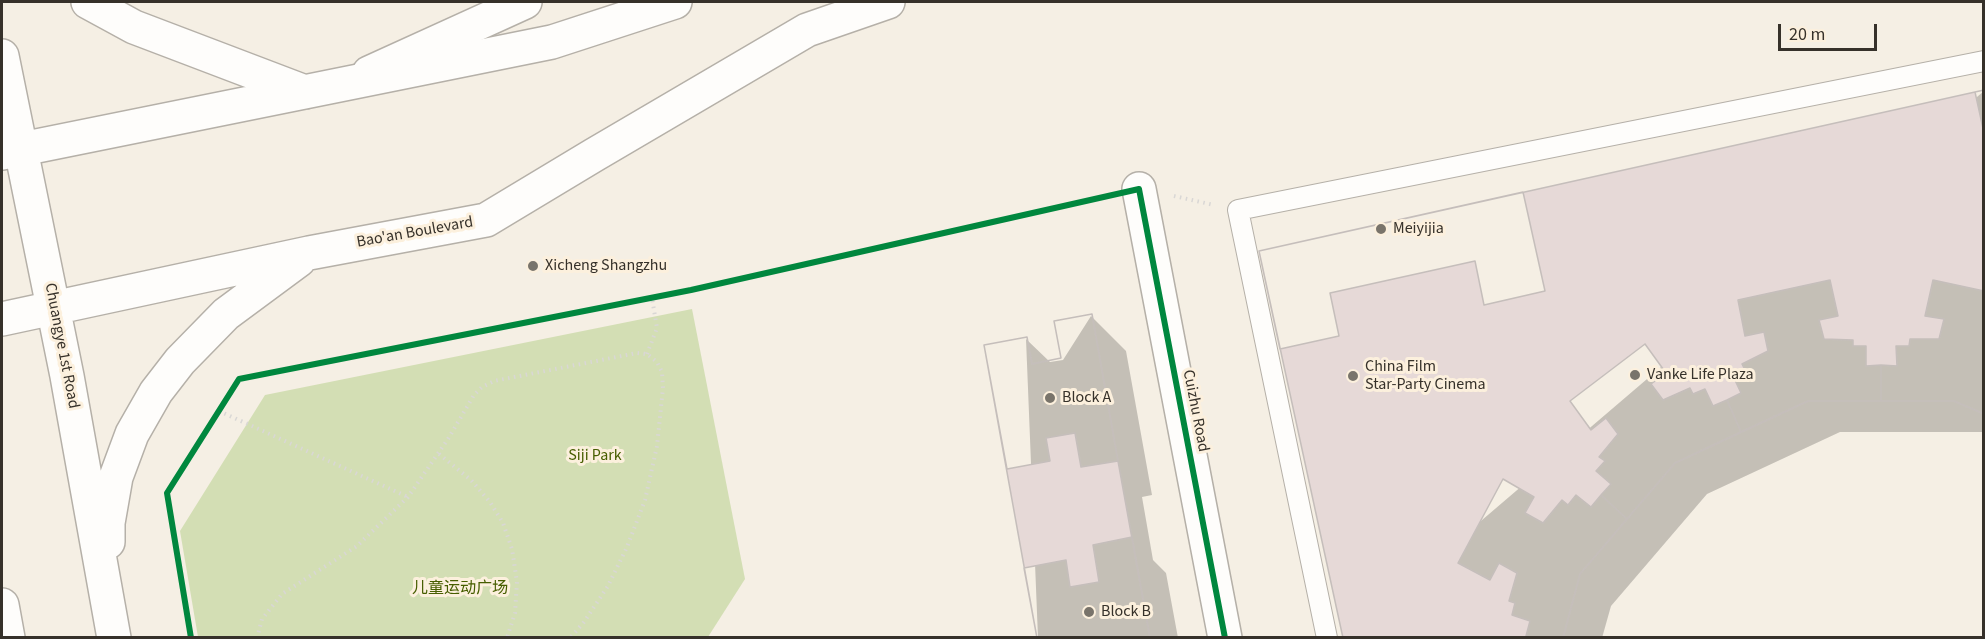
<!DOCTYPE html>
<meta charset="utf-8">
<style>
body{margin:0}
#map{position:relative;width:1985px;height:639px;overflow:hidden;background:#f5efe4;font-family:"Source Sans 3",sans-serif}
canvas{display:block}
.frame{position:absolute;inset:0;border:3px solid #36312a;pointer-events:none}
.scale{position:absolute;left:1778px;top:24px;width:99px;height:27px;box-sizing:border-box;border:3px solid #36312a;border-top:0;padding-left:8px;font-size:18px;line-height:21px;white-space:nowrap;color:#36312a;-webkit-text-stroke:4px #fcf0dd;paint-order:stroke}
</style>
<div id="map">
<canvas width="1985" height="639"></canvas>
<div class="frame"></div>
<div class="scale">20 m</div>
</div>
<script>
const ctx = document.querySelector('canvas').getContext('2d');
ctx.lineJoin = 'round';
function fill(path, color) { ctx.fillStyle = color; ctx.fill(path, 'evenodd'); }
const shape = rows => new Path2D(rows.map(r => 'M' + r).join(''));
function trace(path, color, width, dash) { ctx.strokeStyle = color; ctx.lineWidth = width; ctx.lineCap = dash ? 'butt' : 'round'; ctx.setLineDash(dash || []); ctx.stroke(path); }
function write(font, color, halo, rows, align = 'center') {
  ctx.font = font + ' "Source Sans 3","Noto Sans SC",sans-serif'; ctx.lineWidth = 6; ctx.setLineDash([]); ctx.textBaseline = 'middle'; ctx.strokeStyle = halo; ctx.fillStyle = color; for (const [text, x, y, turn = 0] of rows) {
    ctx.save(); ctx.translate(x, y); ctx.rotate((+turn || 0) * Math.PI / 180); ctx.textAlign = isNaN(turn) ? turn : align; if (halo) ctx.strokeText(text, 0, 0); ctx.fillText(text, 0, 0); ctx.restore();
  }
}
const green = shape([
 [692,309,745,579,708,637,198,637,180,531,265,395]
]);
const shadow = shape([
 [1984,91,1984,432,1840,432,1707,494,1611,606,1602,638,1344,638],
 [1091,316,1126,351,1152,495,1142,497,1153,560,1166,573,1178,638,1038,638,1026,339,1050,362,1063,360]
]);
const building = shape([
 [1984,90,1984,133,1975,92,1984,90],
 [1984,90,1984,414,1954,401,1808,401,1675,463,1580,574,1563,638,1343,638,1259,251,1984,90],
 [1523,192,1545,291,1484,305,1475,261,1330,293,1339,336,1280,349,1259,251,1523,192],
 [1830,280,1838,316,1819,320,1824,339,1853,340,1853,346,1866,346,1866,366,1881,365,1881,401,1808,401,1741,432,1727,400,1741,393,1733,376,1745,370,1742,364,1768,351,1764,332,1745,336,1738,300,1830,280],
 [1933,280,1984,291,1984,414,1954,401,1881,401,1881,365,1897,366,1896,346,1909,346,1910,339,1939,339,1944,319,1925,316,1933,280],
 [1092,314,1118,461,1081,467,1075,433,1046,438,1050,461,1007,469,984,345,1027,337,1032,364,1061,358,1054,321,1092,314],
 [1092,314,1118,461,1150,638,1037,638,984,345,1027,337,1032,364,1061,358,1054,321,1092,314],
 [1645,344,1666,373,1651,384,1663,400,1690,388,1693,394,1705,389,1713,406,1727,400,1741,432,1675,463,1627,519,1601,495,1611,484,1596,471,1605,461,1599,457,1618,434,1606,418,1591,430,1570,401,1645,344],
 [1503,479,1534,497,1525,513,1543,523,1562,500,1568,505,1576,495,1591,507,1601,495,1627,519,1580,574,1563,638,1532,638,1526,636,1530,621,1512,615,1515,603,1509,601,1517,573,1499,563,1490,580,1458,563,1503,479],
 [1132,537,1150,638,1037,638,1024,568,1066,560,1070,587,1099,582,1093,545,1132,537]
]);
const path = shape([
 [1174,196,1214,205],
 [647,354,657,328,652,298],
 [219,411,408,497],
 [439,454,471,480,490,502,503,523,512,549,517,582,515,613,507,638],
 [257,638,262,619,282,594,357,546,408,497,448,439,474,395,482,387,494,381,637,353,647,354,657,362,662,372,663,388,657,446,645,500,627,547,608,586,584,622,570,638]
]);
const service = shape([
 [1327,638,1238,210,1984,61]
]);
const minor = shape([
 [1139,189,1225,638]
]);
const secondary = shape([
 [369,73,525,2]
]);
const primary = shape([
 [88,2,134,27,305,92],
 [2,56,67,376,114,638],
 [2,153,552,42,675,2],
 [2,319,309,253,486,220,594,155,807,30,888,2],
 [108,542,108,523,116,477,132,434,156,392,180,361,226,314,299,260],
 [2,605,8,638]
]);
const cycleway = shape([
 [191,638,167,493,239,379,691,290,1139,189,1225,638]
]);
const markers = [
 [1381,229,6,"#79746b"],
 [533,266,6,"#79746b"],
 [1635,375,6,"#79746b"],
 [1353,376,6,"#79746b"],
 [1050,398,6,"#79746b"],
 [1089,612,6,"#79746b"]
];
const poiNames = [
 ["Meiyijia",1393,229],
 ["Xicheng Shangzhu",545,266],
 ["China Film",1365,367],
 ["Star-Party Cinema",1365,385],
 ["Vanke Life Plaza",1647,375],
 ["Block A",1062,398],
 ["Block B",1101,612]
];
const streetNames = [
 ["Bao'an Boulevard",415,233,-10],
 ["Chuangye 1st Road",61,346,79],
 ["Cuizhu Road",1195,411,79]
];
const parkNames = [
 ["Siji Park",595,456],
 ["儿童运动广场",460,589]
];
fill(green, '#d3deb4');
fill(shadow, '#0003');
fill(building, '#e6d9d7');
trace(building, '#c5bebb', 1.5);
trace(service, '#b5b0a8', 22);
trace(minor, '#b5b0a8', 36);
trace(secondary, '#b5b0a8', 36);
trace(primary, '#b5b0a8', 36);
trace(path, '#d9d7d5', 4, [1.5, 4.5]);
trace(service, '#fefdfb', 20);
trace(minor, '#fefdfb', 33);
trace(secondary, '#fefdfb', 33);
trace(primary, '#fefdfb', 33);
trace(cycleway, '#00873e', 6);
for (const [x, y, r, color] of markers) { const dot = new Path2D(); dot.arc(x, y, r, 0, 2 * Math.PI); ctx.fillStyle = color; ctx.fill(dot); trace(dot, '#fcf0dd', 2); }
write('16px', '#36312a', '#fcf0dd', poiNames, 'left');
write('16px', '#36312a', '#fcf0dd', streetNames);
write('16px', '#475e00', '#fcf0dd', parkNames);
</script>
